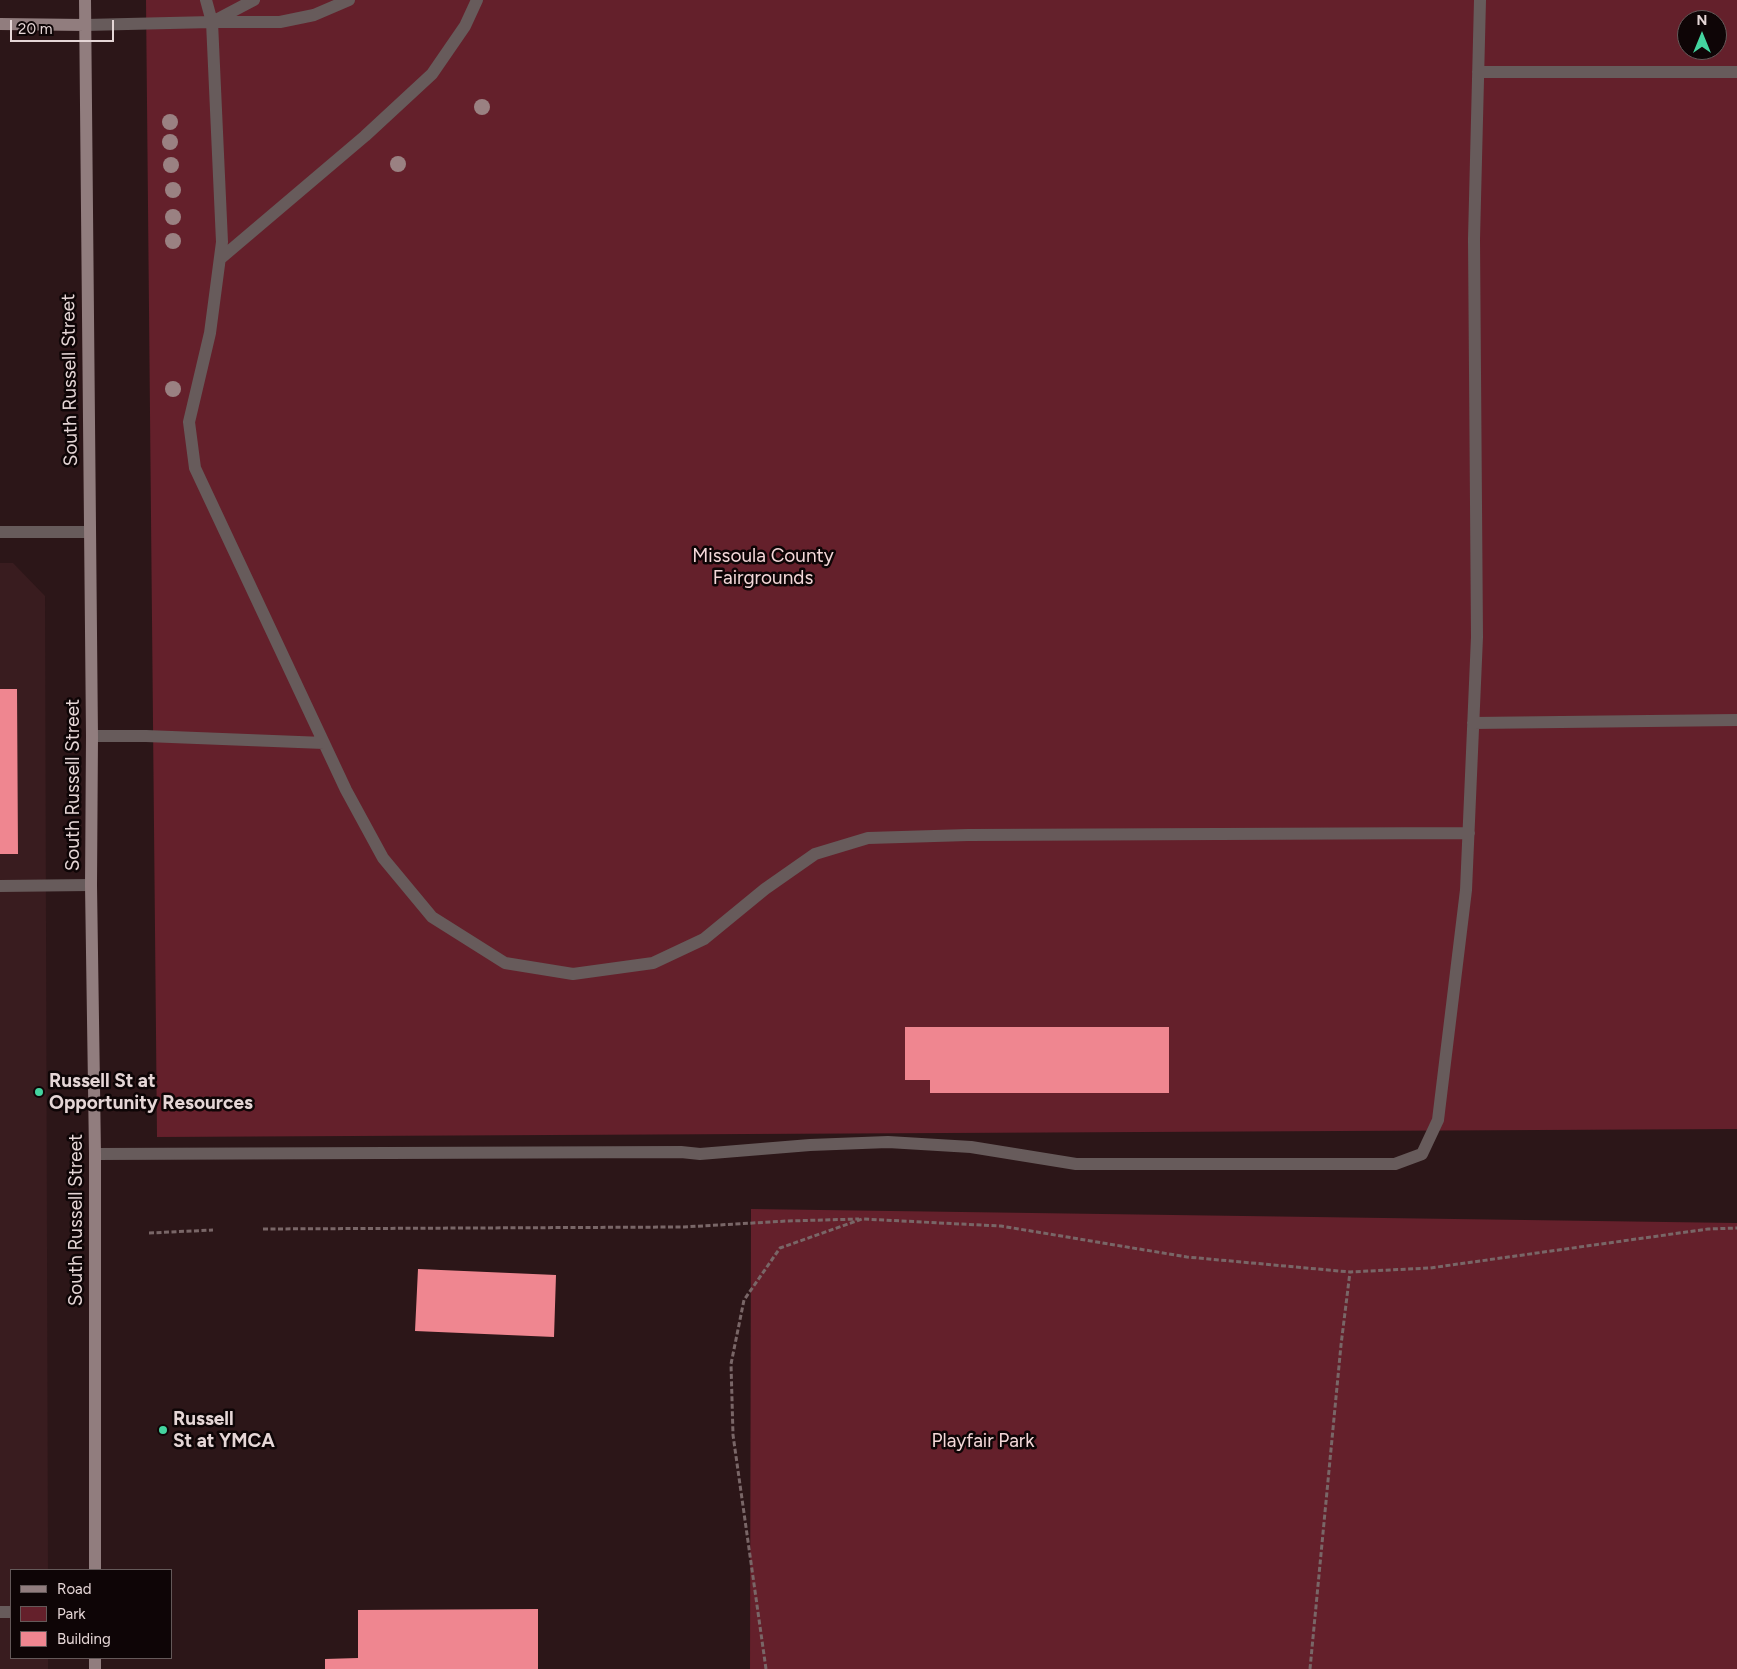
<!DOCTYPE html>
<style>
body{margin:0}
#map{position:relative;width:1737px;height:1669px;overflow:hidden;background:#2c1618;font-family:Figtree,sans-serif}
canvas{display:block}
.legend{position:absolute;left:10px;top:1569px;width:162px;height:90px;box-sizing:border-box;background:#0e0506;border:1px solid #645959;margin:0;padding:6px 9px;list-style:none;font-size:15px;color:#e5d6d6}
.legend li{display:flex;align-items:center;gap:10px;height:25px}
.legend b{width:25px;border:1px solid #645959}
.north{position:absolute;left:1677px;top:10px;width:50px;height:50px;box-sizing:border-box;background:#0e0506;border:1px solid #645959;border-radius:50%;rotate:0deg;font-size:14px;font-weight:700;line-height:20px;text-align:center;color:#e5d6d6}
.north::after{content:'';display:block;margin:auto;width:18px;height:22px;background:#44d49f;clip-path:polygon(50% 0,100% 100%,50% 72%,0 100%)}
.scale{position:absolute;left:10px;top:20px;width:104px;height:22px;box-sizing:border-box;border:2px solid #e5d6d6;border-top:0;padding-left:6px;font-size:15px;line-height:18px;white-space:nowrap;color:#e5d6d6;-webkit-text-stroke:4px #0e0506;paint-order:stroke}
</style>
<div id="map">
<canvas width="1737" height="1669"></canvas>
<ul class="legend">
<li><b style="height:6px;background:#917d7e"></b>Road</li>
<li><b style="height:14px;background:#64202b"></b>Park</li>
<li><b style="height:14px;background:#ef8690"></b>Building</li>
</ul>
<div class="north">N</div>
<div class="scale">20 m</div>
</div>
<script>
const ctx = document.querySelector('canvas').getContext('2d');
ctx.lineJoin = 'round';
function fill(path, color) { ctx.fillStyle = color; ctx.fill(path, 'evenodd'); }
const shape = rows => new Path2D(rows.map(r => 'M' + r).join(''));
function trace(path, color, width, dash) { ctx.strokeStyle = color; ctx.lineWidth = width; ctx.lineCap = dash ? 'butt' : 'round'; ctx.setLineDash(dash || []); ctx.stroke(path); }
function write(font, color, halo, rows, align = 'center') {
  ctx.font = font + ' Figtree,sans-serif'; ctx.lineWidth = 5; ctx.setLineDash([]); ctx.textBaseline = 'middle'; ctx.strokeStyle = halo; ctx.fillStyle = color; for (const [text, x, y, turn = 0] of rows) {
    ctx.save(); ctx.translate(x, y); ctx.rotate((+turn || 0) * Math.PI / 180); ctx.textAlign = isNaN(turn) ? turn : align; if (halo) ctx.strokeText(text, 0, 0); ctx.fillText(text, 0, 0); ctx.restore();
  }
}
const built = shape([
 [0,563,13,563,45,596,48,1570,11,1570,11,1658,48,1658,48,1669,0,1669]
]);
const green = shape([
 [146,0,1737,0,1737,1129,157,1137],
 [1687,20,1717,20,1717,50,1687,50],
 [751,1209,1737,1223,1737,1669,750,1669]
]);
const building = shape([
 [0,689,17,689,18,854,0,854],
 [905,1027,1169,1027,1169,1093,930,1093,930,1080,905,1080],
 [418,1269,556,1275,554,1337,415,1331],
 [538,1609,538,1669,325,1669,325,1659,358,1658,358,1610]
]);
const path = shape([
 [263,1229,684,1227,787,1221,859,1219],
 [149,1233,213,1230],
 [766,1669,733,1435,731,1364,744,1300,780,1248,862,1219,1001,1226,1187,1257,1350,1272,1430,1268,1708,1229,1737,1228],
 [1310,1669,1341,1345,1350,1272]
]);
const lane = shape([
 [206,0,212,22,222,242,210,333,189,422,195,468,346,790,383,858,432,917,505,963,573,974,653,963,704,939,765,889,815,854,868,838,968,835,1469,833],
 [214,21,254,0],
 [85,25,212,22,280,22,314,15,349,0],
 [1478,72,1737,72],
 [220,259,365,136,432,74,465,26,477,0],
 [1473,723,1737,720],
 [92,736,146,736,324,743],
 [0,886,91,885],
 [95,1154,681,1152,700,1154,810,1145,888,1142,971,1147,1076,1164,1395,1164,1422,1154,1438,1120,1466,890,1477,637,1474,239,1480,0],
 [0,1612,11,1612]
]);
const street = shape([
 [0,532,90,532]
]);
const secondary = shape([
 [85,0,92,736,91,885,95,1154,95,1570],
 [0,24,85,25],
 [95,1658,95,1669]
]);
const trees = [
 [482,107],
 [170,122],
 [170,142],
 [398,164],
 [171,165],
 [173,190],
 [173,217],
 [173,241],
 [173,389]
];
const markers = [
 [39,1092,5,"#44d49f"],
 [163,1430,5,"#44d49f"]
];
const streetNames = [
 ["South Russell Street",70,380,-91],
 ["South Russell Street",73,785,-90],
 ["South Russell Street",76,1220,-90]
];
const parkNames = [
 ["Missoula County",763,556],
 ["Fairgrounds",763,578],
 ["Playfair Park",983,1441]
];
const poiNames = [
 ["Russell St at",49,1081],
 ["Opportunity Resources",49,1103],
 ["Russell",173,1419],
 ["St at YMCA",173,1441]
];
fill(built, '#391c1f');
fill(green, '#64202b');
fill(building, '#ef8690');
trace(path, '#796667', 3, [5, 2.5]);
trace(lane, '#675b5b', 12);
trace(street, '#675b5b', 12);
trace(secondary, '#917d7e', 12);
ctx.fillStyle = '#9a8182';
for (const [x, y] of trees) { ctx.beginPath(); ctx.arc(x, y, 8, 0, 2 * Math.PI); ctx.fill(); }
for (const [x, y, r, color] of markers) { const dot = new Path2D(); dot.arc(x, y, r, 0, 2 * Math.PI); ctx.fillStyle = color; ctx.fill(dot); trace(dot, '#0e0506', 2); }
write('19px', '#e5d6d6', '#0e0506', streetNames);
write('19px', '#f4d8d9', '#0e0506', parkNames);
write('bold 19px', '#e5d6d6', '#0e0506', poiNames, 'left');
</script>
